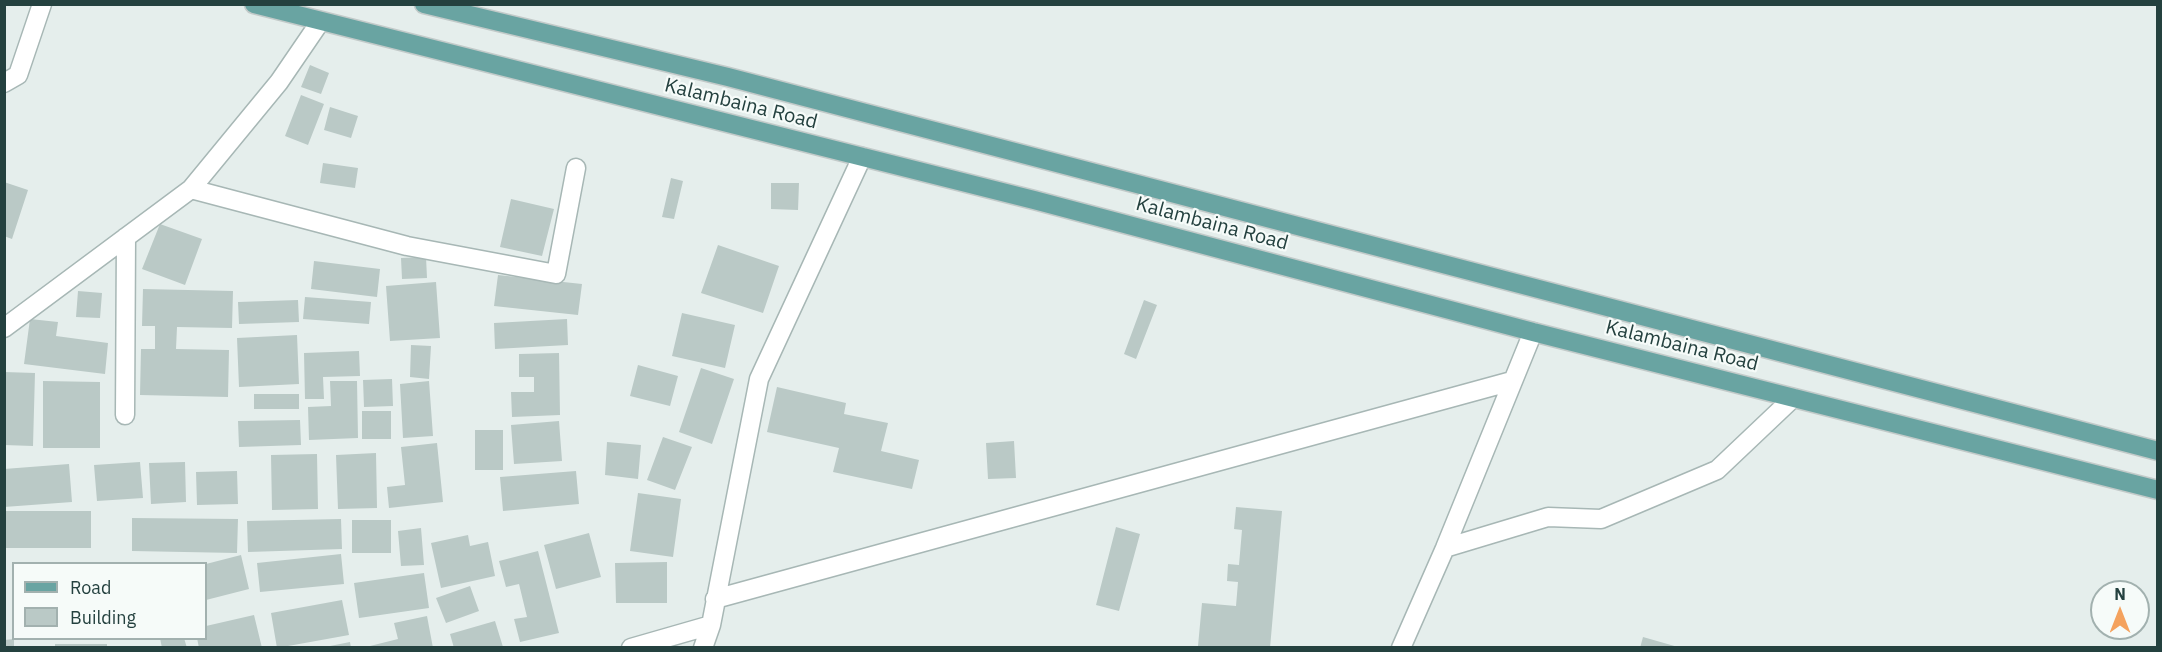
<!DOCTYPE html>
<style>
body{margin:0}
#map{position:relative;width:2162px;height:652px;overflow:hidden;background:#e5eeec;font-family:"IBM Plex Sans",sans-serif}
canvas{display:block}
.frame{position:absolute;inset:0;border:6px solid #24413f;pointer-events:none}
.legend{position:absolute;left:12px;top:562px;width:195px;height:78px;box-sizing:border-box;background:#f6fbf9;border:2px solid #a2b1af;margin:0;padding:8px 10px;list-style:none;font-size:18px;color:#24413f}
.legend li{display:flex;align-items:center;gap:12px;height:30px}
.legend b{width:30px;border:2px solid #a2b1af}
.north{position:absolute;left:2090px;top:580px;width:60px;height:60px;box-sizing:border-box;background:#f6fbf9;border:2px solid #a2b1af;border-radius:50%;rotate:0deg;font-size:16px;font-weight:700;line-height:24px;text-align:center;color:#24413f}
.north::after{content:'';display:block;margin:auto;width:21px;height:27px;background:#f4a25e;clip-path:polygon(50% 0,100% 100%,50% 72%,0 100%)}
</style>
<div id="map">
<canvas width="2162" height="652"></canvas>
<div class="frame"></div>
<ul class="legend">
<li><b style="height:8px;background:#69a4a2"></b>Road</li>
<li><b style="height:16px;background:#bac9c6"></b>Building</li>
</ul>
<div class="north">N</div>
</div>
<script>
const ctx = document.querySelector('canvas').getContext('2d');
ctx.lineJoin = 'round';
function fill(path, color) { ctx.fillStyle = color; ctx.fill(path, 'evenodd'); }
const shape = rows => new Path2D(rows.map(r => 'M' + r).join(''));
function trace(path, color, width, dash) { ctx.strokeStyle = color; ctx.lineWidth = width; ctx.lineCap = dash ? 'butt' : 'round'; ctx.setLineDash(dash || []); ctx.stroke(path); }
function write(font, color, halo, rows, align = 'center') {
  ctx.font = font + ' "IBM Plex Sans",sans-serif'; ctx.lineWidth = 4.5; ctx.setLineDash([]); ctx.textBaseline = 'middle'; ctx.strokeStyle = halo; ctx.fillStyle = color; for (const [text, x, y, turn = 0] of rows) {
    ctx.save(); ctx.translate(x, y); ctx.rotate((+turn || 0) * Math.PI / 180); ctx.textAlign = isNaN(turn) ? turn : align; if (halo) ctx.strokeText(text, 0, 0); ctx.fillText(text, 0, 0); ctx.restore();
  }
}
const building = shape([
 [310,65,329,73,321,94,301,87],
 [301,95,324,104,308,145,285,136],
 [330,107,358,116,351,138,324,130],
 [323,163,358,168,355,188,320,183],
 [671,178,683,181,674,219,662,217],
 [4,182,28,190,12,239,4,236],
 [771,183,799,183,798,210,771,209],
 [511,199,554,209,542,256,500,247],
 [160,224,202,239,185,285,142,269],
 [718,245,779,266,763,313,701,293],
 [426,257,427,278,402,279,401,258],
 [314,261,380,269,377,297,311,289],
 [498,275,582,284,578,315,494,306],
 [436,282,440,338,390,341,386,286],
 [143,289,233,291,232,328,177,327,176,349,229,350,228,397,140,395,141,349,155,349,155,326,142,326],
 [78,291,102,293,100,318,76,317],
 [305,297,371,302,369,324,303,319],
 [298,300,299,322,239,324,238,302],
 [1144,300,1157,305,1136,359,1124,354],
 [682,313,735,325,725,368,672,356],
 [30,319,58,322,56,336,108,343,105,374,24,364],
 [567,319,568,345,495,349,494,323],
 [297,335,299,384,239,387,237,338],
 [411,345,431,346,429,379,410,377],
 [359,351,360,376,323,377,324,399,305,399,304,353],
 [559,353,560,415,512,417,511,392,534,392,534,377,519,377,519,354],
 [638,365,678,376,670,406,630,396],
 [701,368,734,379,712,444,679,432],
 [4,372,35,373,33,446,4,445],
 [392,379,393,406,364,407,363,380],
 [43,381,100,382,100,448,43,448],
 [330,381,357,381,358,438,309,440,308,407,331,406],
 [429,381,433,436,403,438,400,384],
 [777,387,846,403,844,414,888,423,881,451,919,460,912,489,833,472,839,448,767,432],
 [254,394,299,394,299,409,254,409],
 [362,411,391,411,391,439,362,439],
 [300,420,301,445,239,447,238,421],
 [559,421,562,461,514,464,511,425],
 [475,430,503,430,503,470,475,470],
 [663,437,692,447,675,490,647,480],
 [1014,441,1016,478,988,479,986,443],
 [607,442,641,445,638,479,605,475],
 [437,443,443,502,389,508,387,487,405,485,401,447],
 [376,453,377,508,338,509,336,455],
 [317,454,318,509,272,510,271,455],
 [140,462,143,498,97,501,94,465],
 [185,462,186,502,151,504,149,463],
 [69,464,72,502,4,507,4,469],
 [237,471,238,504,197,505,196,472],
 [576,471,579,504,503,511,500,477],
 [638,493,681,499,673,557,630,551],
 [1236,507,1282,511,1270,648,1198,646,1202,603,1236,606,1238,582,1227,581,1228,564,1239,565,1242,530,1234,529],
 [4,511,91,511,91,548,4,548],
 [132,518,238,519,237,553,132,551],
 [341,519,342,549,248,552,247,521],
 [352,520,391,520,391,553,352,553],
 [1116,527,1140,534,1119,611,1096,605],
 [421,528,424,565,401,566,398,531],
 [589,533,601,577,556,589,544,545],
 [468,535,470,546,488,542,495,576,441,588,431,543],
 [538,551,559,633,520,642,514,619,527,617,519,584,506,587,499,561],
 [341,554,344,584,260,592,257,563],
 [241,555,249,589,206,600,206,564],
 [667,562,667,603,616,603,615,563],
 [424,573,429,608,359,618,354,583],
 [470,586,479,611,446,623,436,598],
 [342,600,349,635,277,648,271,613],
 [254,615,262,648,199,648,197,638,206,638,206,626],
 [427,616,433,648,362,648,398,639,394,623],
 [495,621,503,647,454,648,450,634],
 [1643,637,1678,647,1678,648,1640,648],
 [160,638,184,638,187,648,162,648],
 [14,639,14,648,4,648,4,640],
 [350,642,351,648,330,648,330,646],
 [55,644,107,644,107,648,55,648]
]);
const minor = shape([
 [4,83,18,75,42,4],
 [191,189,407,246,556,274,576,168],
 [4,328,191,189,279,82,320,22],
 [125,415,126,237],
 [1445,548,1548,517,1601,519,1717,470,1793,398],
 [715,599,1512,381],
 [631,648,711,625],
 [703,648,711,625,759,379,862,157],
 [1401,648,1445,548,1533,332]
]);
const major = shape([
 [254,4,1034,200,1533,332,2158,490],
 [424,4,728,77,2158,451]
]);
const streetNames = [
 ["Kalambaina Road",741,104,14],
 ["Kalambaina Road",1212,224,15],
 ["Kalambaina Road",1682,346,14]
];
fill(building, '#bac9c6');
trace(minor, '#a7b7b5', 21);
trace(major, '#c2cac9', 21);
trace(minor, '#fff', 18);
trace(major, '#69a4a2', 18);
write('20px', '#24413f', '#f6fbf9', streetNames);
</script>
